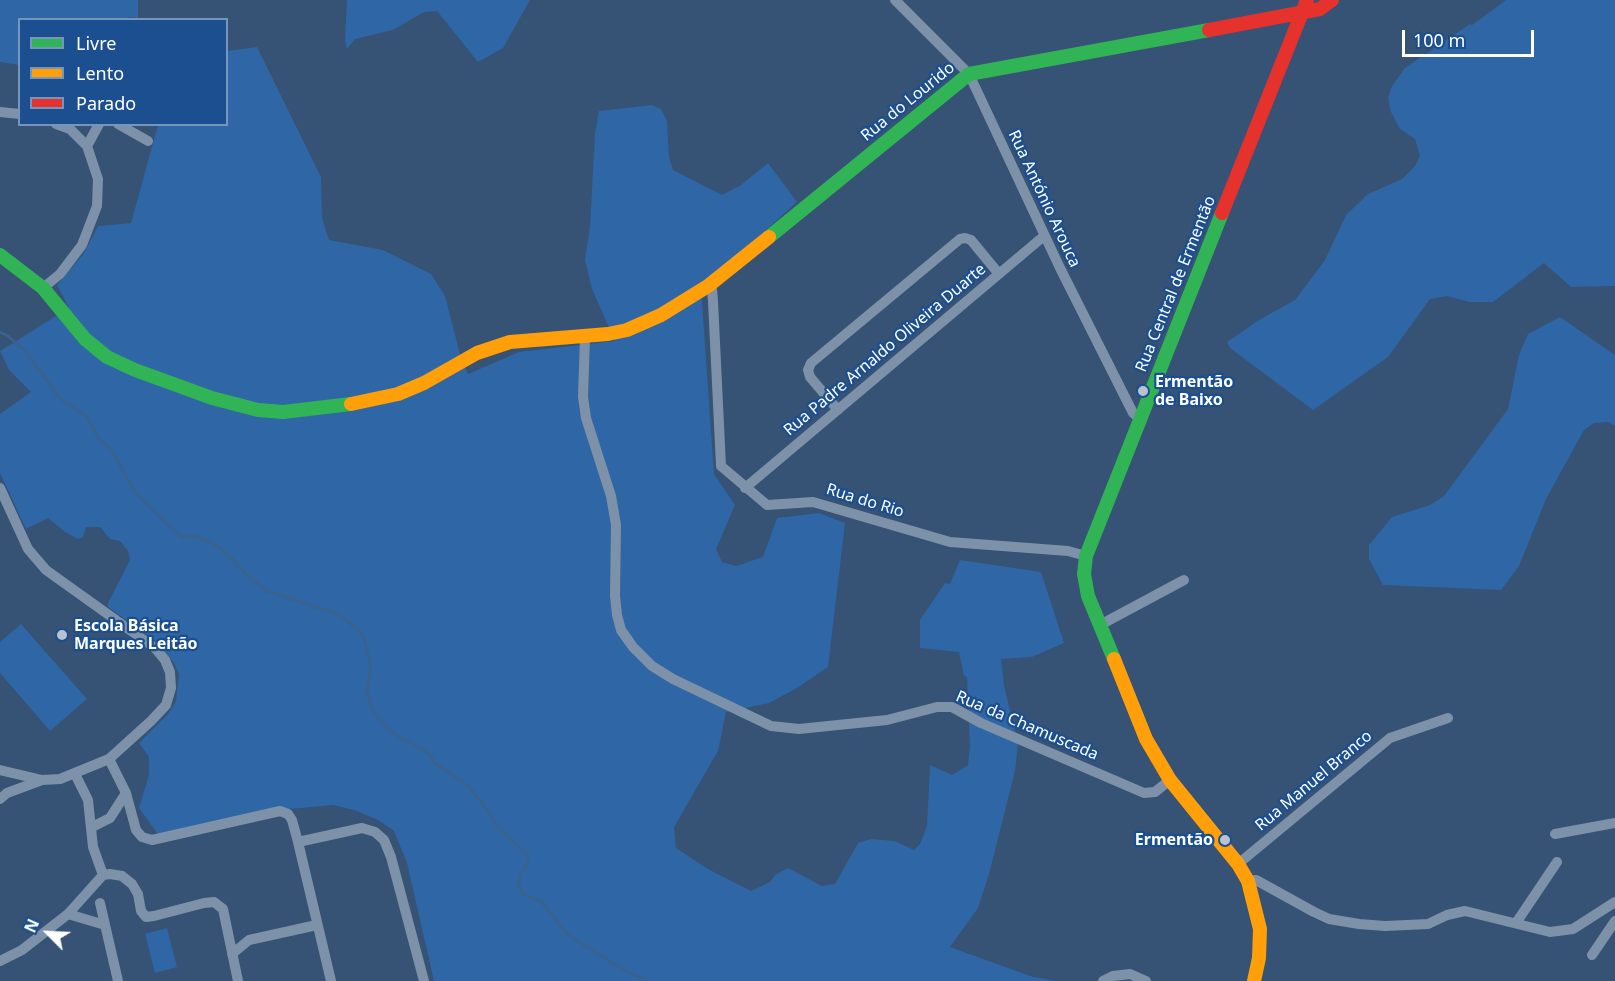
<!DOCTYPE html>
<meta charset="utf-8">
<style>
body{margin:0}
#map{position:relative;width:1615px;height:981px;overflow:hidden;background:#365274;font-family:"Noto Sans",sans-serif}
canvas{display:block}
.legend{position:absolute;left:18px;top:18px;width:210px;height:108px;box-sizing:border-box;background:#1b4f8f;border:2px solid #7695bc;margin:0;padding:8px 10px;list-style:none;font-size:18px;color:#fff}
.legend li{display:flex;align-items:center;gap:12px;height:30px}
.legend b{width:30px;border:2px solid #7695bc}
.north{position:absolute;left:18px;top:903px;width:60px;height:60px;-webkit-text-stroke:4px #1b4f8f;paint-order:stroke;rotate:294deg;font-size:16px;font-weight:700;line-height:24px;text-align:center;color:#fff}
.north::after{content:'';display:block;margin:auto;width:21px;height:27px;background:#fff;clip-path:polygon(50% 0,100% 100%,50% 72%,0 100%)}
.scale{position:absolute;left:1402px;top:30px;width:132px;height:27px;box-sizing:border-box;border:3px solid #fff;border-top:0;padding-left:8px;font-size:18px;line-height:21px;white-space:nowrap;color:#fff;-webkit-text-stroke:4px #1b4f8f;paint-order:stroke}
</style>
<div id="map">
<canvas width="1615" height="981"></canvas>
<ul class="legend">
<li><b style="height:8px;background:#30b455"></b>Livre</li>
<li><b style="height:8px;background:#ff9f0a"></b>Lento</li>
<li><b style="height:8px;background:#e5322d"></b>Parado</li>
</ul>
<div class="north">N</div>
<div class="scale">100 m</div>
</div>
<script>
const ctx = document.querySelector('canvas').getContext('2d');
ctx.lineJoin = 'round';
function fill(path, color) { ctx.fillStyle = color; ctx.fill(path, 'evenodd'); }
const shape = rows => new Path2D(rows.map(r => 'M' + r).join(''));
function trace(path, color, width, dash) { ctx.strokeStyle = color; ctx.lineWidth = width; ctx.lineCap = dash ? 'butt' : 'round'; ctx.setLineDash(dash || []); ctx.stroke(path); }
function write(font, color, halo, rows, align = 'center') {
  ctx.font = font + ' "Noto Sans",sans-serif'; ctx.lineWidth = 4.5; ctx.setLineDash([]); ctx.textBaseline = 'middle'; ctx.strokeStyle = halo; ctx.fillStyle = color; for (const [text, x, y, turn = 0] of rows) {
    ctx.save(); ctx.translate(x, y); ctx.rotate((+turn || 0) * Math.PI / 180); ctx.textAlign = isNaN(turn) ? turn : align; if (halo) ctx.strokeText(text, 0, 0); ctx.fillText(text, 0, 0); ctx.restore();
  }
}
const green = shape([
 [0,0,138,0,138,18,129,17,127,20,20,20,19,65,0,62],
 [347,0,530,0,503,48,478,62,437,11,424,12,393,30,355,39,347,49,345,41],
 [1506,0,1615,0,1615,286,1571,287,1544,263,1493,302,1469,302,1447,296,1430,299,1388,357,1313,410,1230,348,1227,342,1259,320,1295,300,1325,260,1346,215,1368,194,1402,179,1415,166,1420,156,1415,139,1400,129,1391,112,1388,98,1392,86,1405,68,1470,24,1472,25],
 [257,47,321,177,322,218,329,240,383,250,431,274,445,296,461,358,468,374,519,352,615,341,592,289,585,260,590,227,595,134,599,111,652,105,661,109,667,121,669,157,673,170,722,195,741,185,768,163,797,202,701,288,714,474,735,505,716,549,722,562,736,566,763,557,777,518,819,513,845,523,828,667,797,688,769,703,726,712,718,751,674,827,676,848,708,869,751,891,770,882,775,875,788,868,822,886,835,884,858,843,871,839,895,841,914,850,920,844,927,826,930,765,952,775,968,765,970,746,967,677,964,676,959,652,920,648,920,620,945,583,950,584,960,560,1041,572,1064,643,1032,657,1001,659,1004,685,1018,745,1015,771,989,874,978,908,950,947,1033,977,1056,981,434,981,407,863,394,831,378,820,354,810,333,805,269,811,160,837,139,808,149,775,149,757,139,743,168,714,176,701,179,674,174,663,157,642,108,607,108,603,130,560,128,551,120,541,110,539,100,527,86,527,83,537,78,539,65,532,48,518,26,529,0,473,0,414,31,392,9,370,0,351,69,308,57,285,84,253,98,226,131,223,158,125,226,124,227,51],
 [1560,317,1615,355,1615,426,1608,422,1594,423,1584,430,1546,499,1519,566,1501,590,1383,585,1369,559,1369,545,1392,517,1430,505,1444,496,1508,409,1519,355,1528,334],
 [21,624,87,699,50,731,0,673,0,642],
 [167,928,177,967,155,973,145,934]
]);
const stream = shape([
 [0,332,8,336,25,351,60,398,86,416,99,439,112,451,135,492,181,537,195,536,210,542,222,549,252,580,267,591,334,613,344,618,363,635,371,667,367,692,374,714,393,733,428,753,434,762,469,787,484,805,496,825,527,855,528,861,525,869,521,872,518,883,523,894,542,902,567,934,624,970,647,981]
]);
const street = shape([
 [895,0,969,74,1060,268,1133,413,1140,419],
 [0,112,20,114],
 [118,124,148,141],
 [87,146,99,124],
 [708,286,712,290,713,301,721,466,767,505,813,502,950,542,1068,551,1086,556],
 [43,288,60,274,82,245,97,206,98,179,87,146,70,129,56,124],
 [585,337,583,397,586,418,611,496,616,525,615,596,617,615,621,630,633,647,652,666,673,679,771,726,799,729,887,720,937,707,952,707,981,723,1144,793,1155,792,1170,780],
 [838,410,810,377,808,370,811,363,960,239,965,238,971,240,999,274],
 [0,488,28,549,46,570,155,648,165,660,170,672,171,688,166,705,151,721,109,759,60,779,42,780,0,770],
 [745,488,1044,236],
 [1100,625,1184,580],
 [109,759,126,793,136,830,142,837,152,840,280,811,288,814,292,820,298,842,362,828,375,832,384,840,391,857,424,981],
 [0,799,7,793,42,780],
 [92,827,110,818,126,793],
 [1555,834,1615,823],
 [298,842,331,981],
 [1238,864,1390,738,1448,718],
 [103,875,110,874,122,876,132,884,138,894,141,911,146,917,154,916,204,903,214,902,223,909,238,981],
 [1248,881,1256,880,1314,912,1329,919,1359,924,1385,926,1428,924,1447,915,1465,911,1550,932,1573,929,1615,902],
 [100,903,118,981],
 [68,914,105,925],
 [1516,923,1557,862],
 [232,954,249,940,317,925],
 [1592,955,1615,921],
 [0,961,22,950,68,914,103,875,93,847,88,800,75,774],
 [1103,981,1113,976,1130,974,1146,981]
]);
const fast = shape([
 [769,237,969,74,1209,30],
 [0,255,43,288,85,339,107,357,135,370,212,398,258,410,283,412,351,404],
 [1114,659,1088,596,1084,574,1086,556,1222,213]
]);
const slow = shape([
 [351,404,398,394,424,383,477,353,510,342,608,334,627,330,661,315,708,286,769,237],
 [1114,659,1146,739,1170,780,1238,864,1248,881,1260,929,1259,958,1254,981]
]);
const jam = shape([
 [1209,30,1320,9,1332,0],
 [1222,213,1307,0]
]);
const markers = [
 [1143,391,6,"#b9c2ce"],
 [62,635,6,"#b9c2ce"],
 [1225,840,6,"#b9c2ce"]
];
const streetNames = [
 ["Rua do Lourido",908,102,-39],
 ["Rua António Arouca",1044,199,65],
 ["Rua Central de Ermentão",1176,284,-68],
 ["Rua Padre Arnaldo Oliveira Duarte",885,350,-40],
 ["Rua do Rio",865,501,17],
 ["Rua da Chamuscada",1027,726,23],
 ["Rua Manuel Branco",1314,781,-40]
];
const poiNames = [
 ["Ermentão",1155,382],
 ["de Baixo",1155,400],
 ["Escola Básica",74,626],
 ["Marques Leitão",74,644],
 ["Ermentão",1213,840,"right"]
];
fill(green, '#2f66a5');
trace(stream, '#3b618d', 3);
trace(street, '#7d92a8', 10);
trace(fast, '#30b455', 14);
trace(slow, '#ff9f0a', 14);
trace(jam, '#e5322d', 14);
for (const [x, y, r, color] of markers) { const dot = new Path2D(); dot.arc(x, y, r, 0, 2 * Math.PI); ctx.fillStyle = color; ctx.fill(dot); trace(dot, '#1b4f8f', 2); }
write('16px', '#fff', '#1b4f8f', streetNames);
write('bold 16px', '#fff', '#1b4f8f', poiNames, 'left');
</script>
